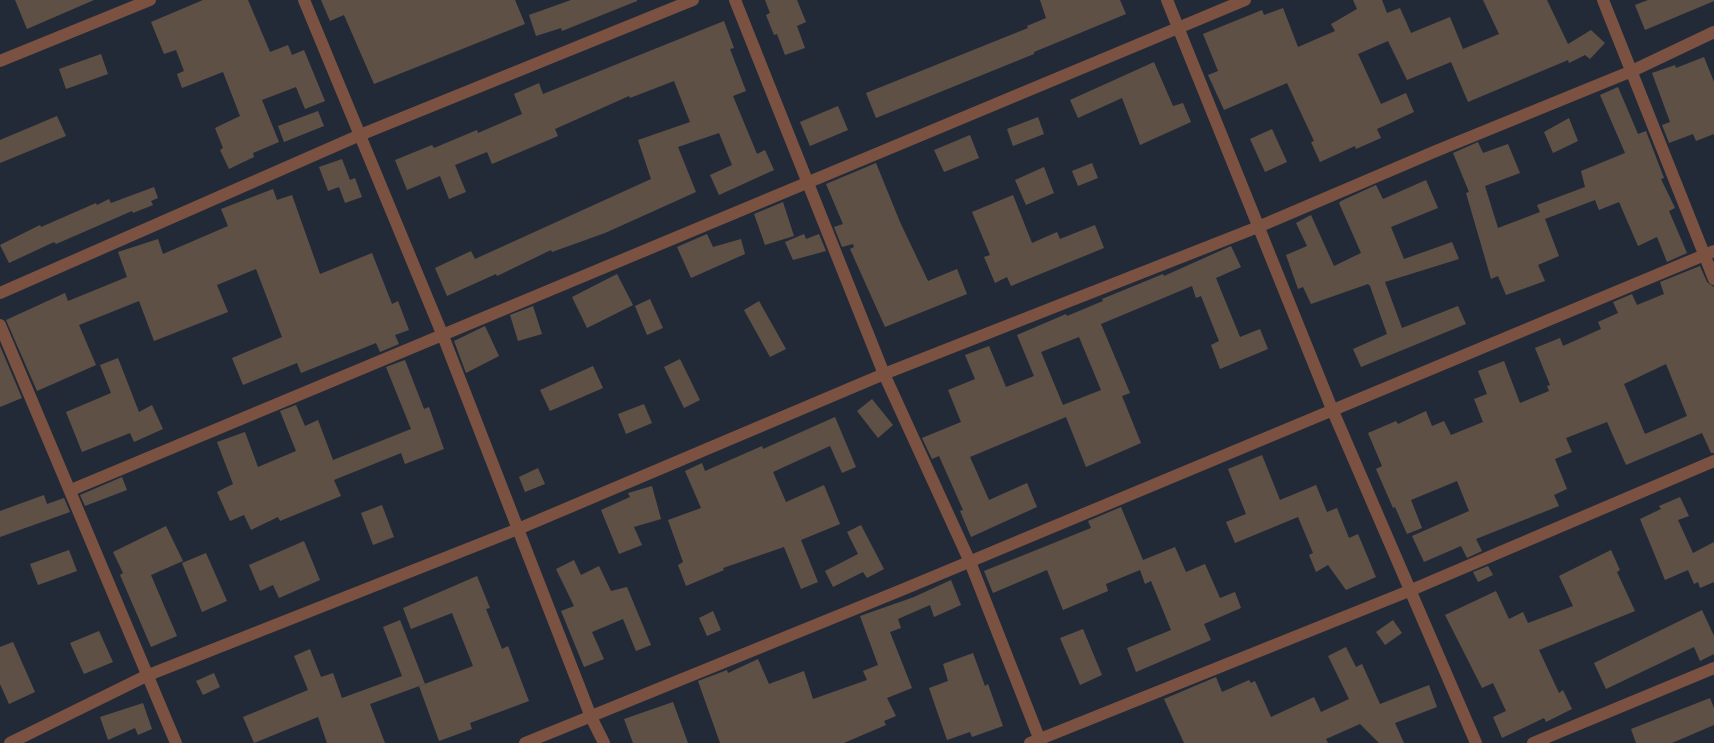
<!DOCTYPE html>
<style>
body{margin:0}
canvas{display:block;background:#222a37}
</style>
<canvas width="1714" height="743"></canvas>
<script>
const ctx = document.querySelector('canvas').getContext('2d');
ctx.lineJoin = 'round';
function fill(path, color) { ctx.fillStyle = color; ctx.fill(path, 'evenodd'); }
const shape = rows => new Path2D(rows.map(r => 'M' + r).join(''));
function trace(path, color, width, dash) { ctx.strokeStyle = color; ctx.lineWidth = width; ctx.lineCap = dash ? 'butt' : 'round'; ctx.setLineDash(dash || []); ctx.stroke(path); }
const building = shape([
 [15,0,94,0,27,29],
 [203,0,248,0,270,52,288,45,292,55,304,50,325,101,305,109,296,87,262,100,279,142,253,153,254,157,229,169,220,150,223,148,215,128,240,116,223,72,182,88,177,74,184,71,176,50,164,54,151,22],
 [321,0,515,0,525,24,374,84,344,15,330,21],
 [571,0,637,0,637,1,562,31,561,28,536,36,529,15],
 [765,0,797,0,806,22,797,26,805,48,785,55,777,34,774,35,766,15,770,13],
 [1040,0,1120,0,1126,14,1034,52,1034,54,876,118,866,93,1028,28,1027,26,1046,18],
 [1353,0,1382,0,1387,13,1400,8,1411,33,1450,17,1463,49,1499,34,1483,0,1547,0,1568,44,1591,30,1605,43,1590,59,1585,55,1569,63,1568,60,1468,102,1451,62,1407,80,1388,41,1358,54,1381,104,1406,93,1414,112,1377,129,1381,138,1356,149,1355,146,1320,162,1311,142,1314,141,1287,83,1224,110,1208,75,1218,71,1203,34,1262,10,1264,15,1283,8,1298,47,1335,31,1331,24,1357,9],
 [1648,0,1714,0,1714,1,1645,30,1635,5],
 [724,21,734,48,730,49,746,91,733,96,757,154,765,150,774,170,719,195,710,175,732,165,719,133,678,147,696,192,605,233,552,252,551,250,497,276,496,274,447,296,435,268,471,251,475,259,651,179,638,140,690,122,674,81,630,98,629,96,555,129,558,136,492,164,487,152,455,165,466,192,449,199,440,176,407,190,395,160,432,145,434,148,477,130,478,133,522,114,514,94,539,83,543,94],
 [101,54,108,74,66,89,59,69],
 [1704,57,1714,82,1714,134,1696,141,1693,134,1669,143,1662,125,1670,122,1652,73,1675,65,1676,68],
 [1154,62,1173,106,1183,103,1191,122,1140,145,1122,98,1078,118,1070,100],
 [1618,87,1638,134,1646,131,1664,178,1661,179,1675,208,1669,211,1687,253,1667,262,1657,237,1638,246,1619,202,1599,210,1595,200,1545,219,1559,256,1538,265,1545,281,1506,295,1498,276,1491,279,1466,193,1469,192,1453,153,1478,142,1483,153,1508,144,1520,173,1485,186,1498,228,1540,212,1537,205,1585,187,1581,171,1625,153,1600,95],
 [838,106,848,130,810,146,800,122],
 [318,111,324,126,284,142,278,126],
 [57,116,66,136,0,163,0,140],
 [1038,117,1044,134,1013,146,1007,129],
 [1569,118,1578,141,1553,153,1544,132],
 [1272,129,1287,162,1265,172,1250,139],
 [970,135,979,158,944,172,934,150],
 [342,159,350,180,355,178,362,197,345,203,339,187,328,191,319,167],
 [876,163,900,222,928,281,957,269,967,294,885,327,850,249,854,247,853,244,842,247,834,227,843,224,826,184],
 [1092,163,1098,178,1078,186,1072,171],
 [1044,167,1054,193,1026,205,1015,180],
 [1426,180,1438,208,1391,227,1404,259,1452,242,1459,259,1385,282,1402,328,1458,306,1466,324,1361,367,1353,349,1387,334,1370,286,1368,284,1311,304,1303,287,1298,289,1286,255,1307,246,1296,223,1311,215,1334,266,1361,253,1339,203,1341,201,1376,185,1383,199],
 [154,187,158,198,151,201,153,205,133,213,132,211,56,244,54,242,9,263,0,245,40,225,41,227,96,203,97,205,109,199,111,203],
 [273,189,277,200,292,195,320,274,372,253,392,304,398,301,409,330,395,335,399,344,380,352,376,343,301,373,297,363,243,385,232,358,282,337,256,269,217,285,228,312,154,341,139,301,79,325,96,365,37,391,6,320,65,293,68,301,127,277,118,252,158,239,163,254,228,226,221,209],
 [1013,195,1032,243,1057,232,1060,239,1095,225,1104,248,1011,286,1007,277,995,283,984,257,990,255,972,212],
 [783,202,794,236,765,245,754,214],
 [707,234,713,247,741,239,745,254,691,278,677,247],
 [804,234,806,239,819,234,826,251,793,260,785,242],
 [1231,246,1241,267,1216,278,1220,288,1240,337,1260,329,1268,349,1220,369,1211,345,1219,341,1201,296,1196,298,1192,286,1101,324,1130,393,1122,396,1141,443,1086,467,1066,417,970,457,989,500,1027,483,1037,507,971,537,960,511,963,510,939,456,932,459,922,438,961,422,948,390,975,379,965,355,989,346,1006,387,1034,376,1017,335,1066,314,1067,316,1103,301,1102,299,1163,274,1164,276],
 [1079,337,1101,390,1063,405,1041,352],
 [1700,266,1707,282,1714,287,1714,453,1711,453,1702,433,1626,465,1607,422,1566,438,1572,452,1555,459,1567,489,1554,495,1559,506,1476,539,1482,551,1467,558,1461,546,1424,562,1412,536,1469,511,1457,481,1411,500,1422,528,1407,534,1395,507,1393,508,1376,469,1382,466,1368,433,1396,421,1398,424,1426,411,1432,426,1444,421,1451,435,1483,422,1474,399,1487,394,1478,371,1504,361,1520,403,1549,391,1547,386,1550,385,1535,348,1560,338,1563,346,1601,329,1598,322,1618,313,1613,302,1632,294,1637,305,1664,294,1660,282],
 [1666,364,1687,416,1645,434,1624,384],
 [617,274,633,305,587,328,572,297],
 [650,299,663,328,647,335,635,306],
 [759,301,786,349,770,357,744,310],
 [533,306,542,334,518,341,510,315],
 [485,326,499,356,466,373,454,341],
 [0,346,22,398,0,407],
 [118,358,139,412,152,405,163,429,134,442,130,433,82,452,66,412,111,393,100,365],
 [680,359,700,400,684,408,664,367],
 [405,360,424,409,429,407,444,449,405,464,401,453,334,480,341,496,280,521,278,517,251,530,244,515,230,521,217,492,233,484,217,442,245,432,258,467,296,451,280,411,296,405,305,426,318,420,333,460,411,429,386,367],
 [593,366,603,388,550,411,540,390],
 [872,399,893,425,878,438,857,411],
 [644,404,652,423,626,434,618,414],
 [835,417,856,467,842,473,830,446,773,472,786,502,824,485,840,524,801,540,818,582,801,589,784,547,723,568,724,570,686,586,678,565,683,562,668,520,701,508,685,471,702,463,705,471,762,446,763,449],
 [1262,455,1280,500,1316,485,1327,512,1337,508,1349,538,1358,534,1376,577,1346,590,1328,565,1316,572,1309,555,1313,553,1298,517,1235,543,1226,522,1246,514,1228,469],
 [538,468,545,484,525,492,519,477],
 [122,477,127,490,85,506,80,495],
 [652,486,661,519,634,527,642,545,619,554,601,510,630,497,628,493],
 [44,495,47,504,64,498,70,512,0,537,0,511],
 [1680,497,1689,516,1678,520,1693,553,1714,542,1714,582,1700,588,1698,582,1694,584,1688,570,1665,580,1640,519,1661,509,1659,506],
 [382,505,394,537,373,545,361,513],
 [1121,507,1143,560,1175,547,1186,572,1205,564,1220,598,1235,592,1241,608,1204,624,1211,640,1136,672,1127,648,1171,630,1151,581,1145,584,1140,570,1106,584,1108,591,1063,610,1047,570,993,593,984,571,1091,528,1088,521],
 [861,525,884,569,867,578,863,572,833,587,825,571,858,554,847,532],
 [166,526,183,561,151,575,177,636,151,647,120,575,123,573,113,552],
 [304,541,320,580,279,598,273,585,260,591,249,565],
 [69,550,77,571,38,585,30,564],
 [1611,550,1620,570,1617,572,1635,611,1539,650,1559,693,1563,690,1572,709,1546,722,1544,718,1502,738,1493,717,1506,711,1493,683,1482,688,1445,615,1496,591,1509,619,1523,612,1528,623,1573,606,1559,576],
 [206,553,227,601,202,612,182,563],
 [574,560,581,575,599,566,611,591,627,587,651,645,636,651,623,619,592,632,604,659,584,667,561,611,574,606,556,569],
 [1488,566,1493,575,1478,582,1473,572],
 [477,576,490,608,486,609,502,649,508,646,529,701,470,723,472,729,439,741,419,686,473,666,452,613,411,629,403,608],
 [951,580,961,605,934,617,930,605,898,619,901,628,890,632,912,688,887,698,896,716,884,721,886,725,844,743,720,743,698,681,727,670,728,673,758,659,769,684,804,671,813,699,867,680,863,671,878,665,860,616,914,597],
 [1702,610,1714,636,1714,654,1700,661,1694,647,1606,689,1594,663],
 [713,611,721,630,707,636,699,618],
 [400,620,425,684,370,704,385,743,327,743,318,717,254,743,243,717,308,690,294,656,310,649,321,677,333,673,342,698,402,676,383,627],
 [1393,620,1402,633,1385,645,1376,632],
 [1083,629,1102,675,1080,685,1060,638],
 [99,631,113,662,84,674,70,643],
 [13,642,35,692,9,704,0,684,0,647],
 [1346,647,1356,667,1362,664,1380,704,1429,685,1437,707,1395,723,1404,743,1379,743,1360,724,1326,739,1328,743,1184,743,1164,699,1216,677,1222,692,1249,680,1251,683,1255,681,1271,717,1314,697,1321,712,1349,699,1328,656],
 [973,653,985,686,988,684,1003,726,972,737,970,732,947,740,929,688,948,681,943,664],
 [214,673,220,687,203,695,196,681],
 [1710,698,1714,708,1714,725,1672,743,1636,743,1631,729],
 [673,702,688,743,633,743,624,719],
 [143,703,152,729,138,735,135,728,108,740,100,717]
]);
const minor = shape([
 [304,0,443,336,591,717,604,743],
 [735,0,884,374,970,562,1041,743],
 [1167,0,1332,409,1476,743],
 [1603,0,1714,279],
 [0,61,150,0],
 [0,293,360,135,693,0],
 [0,325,176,743],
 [71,490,1245,0],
 [10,743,146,676,518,529,884,374,1258,227,1436,151,1632,71,1714,32],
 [525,743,904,589,1714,251],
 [1030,743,1409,591,1714,461],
 [1533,743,1714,668]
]);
fill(building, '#5f5046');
trace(minor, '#7b5241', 12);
</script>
